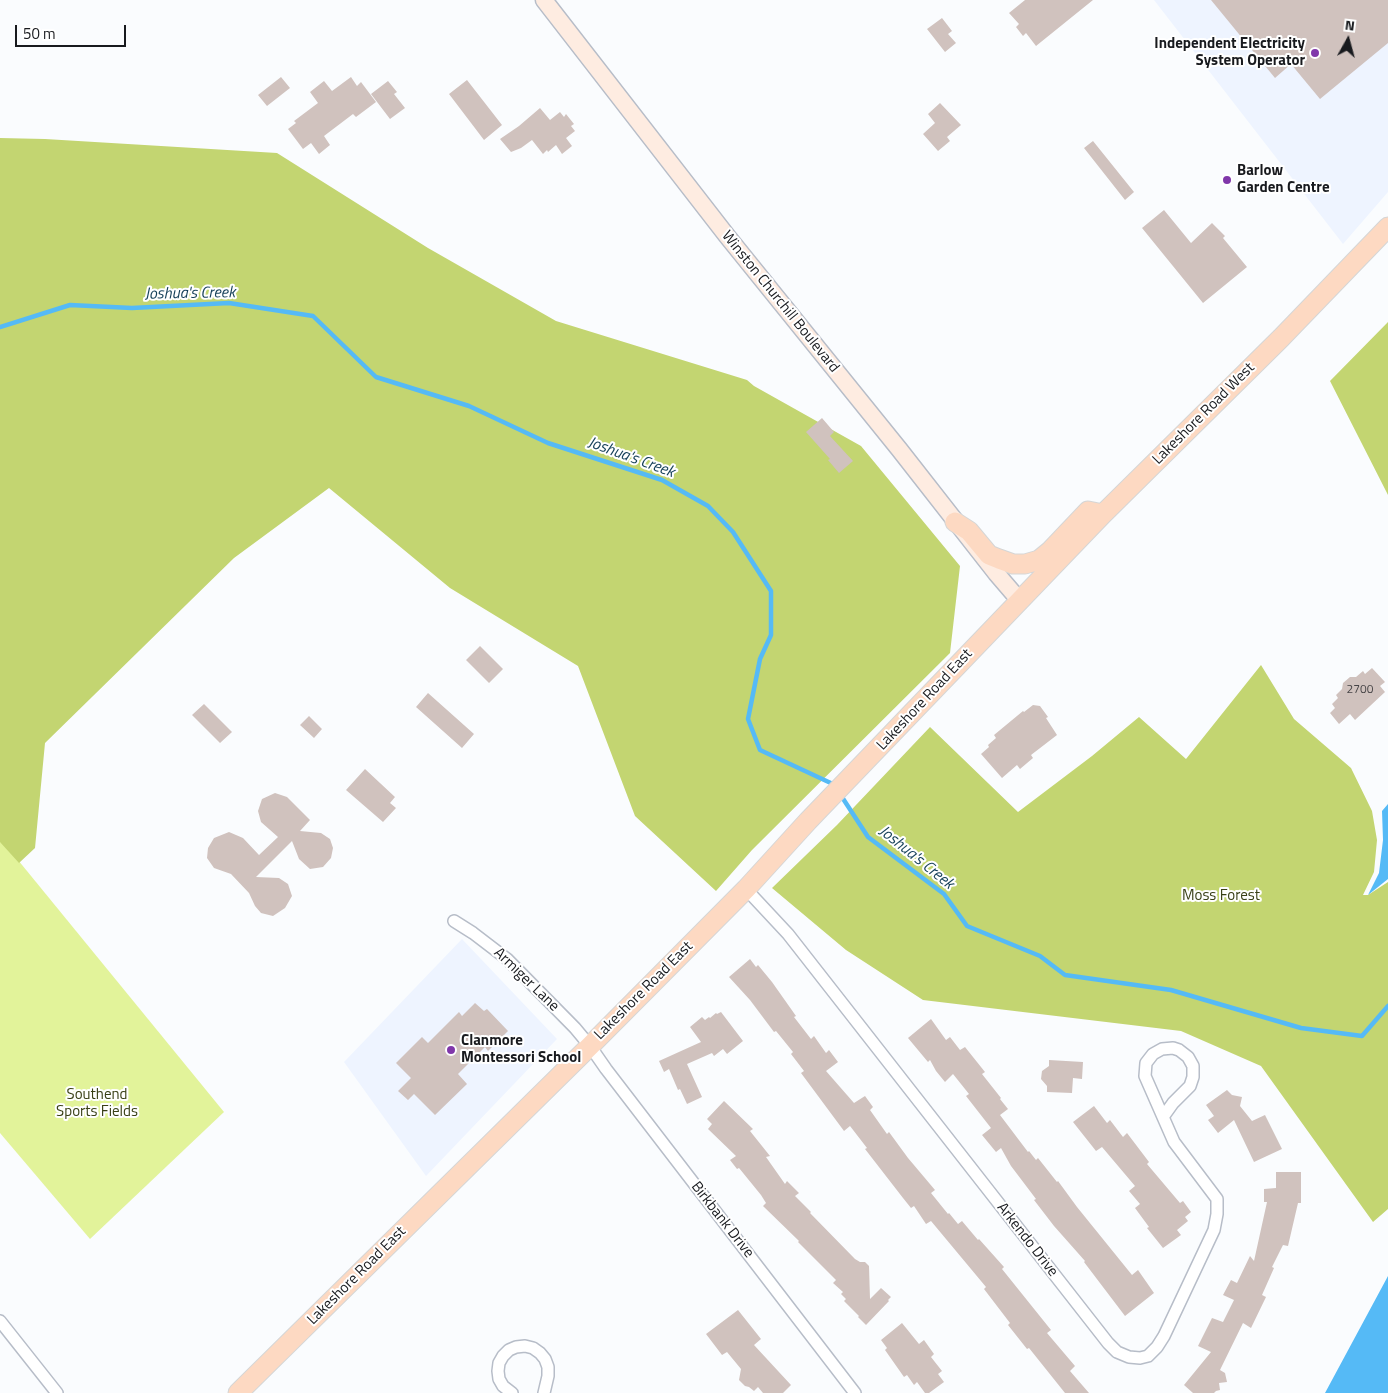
<!DOCTYPE html>
<style>
body{margin:0}
#map{position:relative;width:1388px;height:1393px;overflow:hidden;background:#fafcfe;font-family:"Titillium Web",sans-serif}
canvas{display:block}
.north{position:absolute;left:1323px;top:15px;width:50px;height:50px;-webkit-text-stroke:4px #fff;paint-order:stroke;rotate:7deg;font-size:14px;font-weight:700;line-height:20px;text-align:center;color:#181a1e}
.north::after{content:'';display:block;margin:auto;width:18px;height:22px;background:#181a1e;clip-path:polygon(50% 0,100% 100%,50% 72%,0 100%)}
.scale{position:absolute;left:15px;top:25px;width:111px;height:22px;box-sizing:border-box;border:2px solid #181a1e;border-top:0;padding-left:6px;font-size:15px;line-height:18px;white-space:nowrap;color:#181a1e;-webkit-text-stroke:4px #fff;paint-order:stroke}
</style>
<div id="map">
<canvas width="1388" height="1393"></canvas>
<div class="north">N</div>
<div class="scale">50 m</div>
</div>
<script>
const ctx = document.querySelector('canvas').getContext('2d');
ctx.lineJoin = 'round';
function fill(path, color) { ctx.fillStyle = color; ctx.fill(path, 'evenodd'); }
const shape = rows => new Path2D(rows.map(r => 'M' + r).join(''));
function trace(path, color, width, dash) { ctx.strokeStyle = color; ctx.lineWidth = width; ctx.lineCap = dash ? 'butt' : 'round'; ctx.setLineDash(dash || []); ctx.stroke(path); }
function write(font, color, halo, rows, align = 'center') {
  ctx.font = font + ' "Titillium Web",sans-serif'; ctx.lineWidth = 4; ctx.setLineDash([]); ctx.textBaseline = 'middle'; ctx.strokeStyle = halo; ctx.fillStyle = color; for (const [text, x, y, turn = 0] of rows) {
    ctx.save(); ctx.translate(x, y); ctx.rotate((+turn || 0) * Math.PI / 180); ctx.textAlign = isNaN(turn) ? turn : align; if (halo) ctx.strokeText(text, 0, 0); ctx.fillText(text, 0, 0); ctx.restore();
  }
}
const built = shape([
 [1154,0,1388,0,1388,192,1343,244],
 [462,939,557,1039,426,1176,344,1062]
]);
const green = shape([
 [0,838,224,1112,90,1239,0,1133]
]);
const forest = shape([
 [0,138,45,139,277,153,428,248,556,321,747,380,754,386,861,446,960,566,950,653,752,850,716,891,635,816,578,666,450,588,329,488,234,558,45,743,35,848,19,863,0,842],
 [1388,322,1388,495,1330,381],
 [1261,665,1294,719,1351,768,1372,811,1377,840,1374,872,1363,895,1368,895,1388,882,1388,1209,1373,1222,1261,1066,1181,1031,923,1000,846,950,772,888,837,825,930,727,1018,812,1092,756,1139,717,1186,759]
]);
const water = shape([
 [1388,804,1388,879,1368,895,1379,873,1383,840,1382,811],
 [1388,1276,1388,1393,1325,1393]
]);
const stream = shape([
 [0,327,70,305,132,308,229,303,313,316,376,377,469,406,548,443,662,480,708,506,733,532,771,591,771,635,760,659,748,719,760,750,835,785],
 [840,794,868,837,944,894,967,926,1040,956,1065,975,1171,990,1301,1028,1362,1036,1388,1006]
]);
const building = shape([
 [1025,0,1093,0,1036,46,1026,33,1023,36,1016,27,1019,24,1009,13],
 [1211,0,1388,0,1388,43,1320,99,1291,64,1275,78],
 [942,18,952,31,948,34,956,43,945,52,927,29],
 [281,77,290,88,267,106,258,95],
 [351,77,357,86,361,82,376,102,356,117,353,114,324,136,330,145,319,154,311,143,303,149,288,129,296,123,294,121,318,103,310,92,324,81,332,91],
 [467,80,502,125,484,140,449,94],
 [388,81,397,92,394,94,405,108,390,119,371,94],
 [940,103,961,125,947,137,950,141,938,151,923,134,935,123,928,114],
 [540,108,550,120,560,112,564,117,566,114,574,124,571,126,575,131,566,138,572,146,562,154,556,145,548,152,547,150,543,154,532,140,521,148,511,152,500,139,519,126],
 [1093,141,1134,192,1125,200,1084,148],
 [1164,210,1191,243,1212,223,1225,236,1223,238,1247,267,1203,303,1142,228],
 [822,418,834,432,830,436,853,461,839,473,828,460,830,459,806,432],
 [480,646,503,669,489,683,466,660],
 [1372,668,1385,682,1380,686,1385,692,1355,720,1350,714,1339,724,1330,713,1335,708,1332,704,1338,698,1336,695,1342,689,1343,683,1350,677,1356,677,1363,671,1365,674],
 [428,693,474,734,462,748,416,707],
 [204,704,232,732,220,743,192,715],
 [1033,705,1040,706,1048,717,1046,718,1057,735,1031,755,1033,758,1020,769,1017,765,1002,778,981,754,989,747,988,745,996,738,994,735,1023,711,1024,712],
 [309,716,322,729,314,738,300,725],
 [365,769,395,797,390,803,396,808,383,822,346,790],
 [275,793,287,797,310,820,300,831,321,833,330,839,333,848,331,858,323,867,310,869,299,859,292,841,256,877,279,878,288,884,292,896,285,908,273,916,261,913,255,906,249,893,231,874,214,868,207,858,208,848,214,838,229,832,243,838,259,855,278,837,261,822,258,811,262,799],
 [750,959,756,967,758,965,772,982,796,1016,794,1017,811,1039,814,1036,826,1053,829,1050,838,1062,826,1071,854,1103,865,1096,873,1107,870,1110,887,1134,889,1132,908,1158,935,1190,931,1193,948,1214,949,1213,958,1224,962,1221,978,1240,979,1239,1004,1267,1002,1269,1051,1330,1047,1333,1075,1366,1070,1371,1089,1393,1065,1393,1029,1348,1027,1349,1008,1325,1010,1323,984,1289,986,1287,931,1221,926,1224,914,1206,911,1208,903,1198,865,1149,867,1148,850,1126,844,1131,801,1073,804,1071,791,1054,793,1052,776,1031,774,1032,750,1000,729,977],
 [475,1003,484,1011,487,1009,508,1031,488,1051,485,1047,458,1074,467,1084,435,1115,414,1094,408,1100,398,1091,411,1078,396,1063,422,1037,428,1043,459,1012,462,1016],
 [721,1012,743,1041,727,1054,723,1049,714,1056,712,1053,687,1064,702,1097,687,1104,680,1089,678,1090,669,1069,664,1072,659,1061,701,1042,690,1027,702,1017,705,1020,709,1017,710,1018,716,1013,717,1014],
 [931,1019,946,1040,950,1037,960,1050,965,1047,985,1072,982,1074,1001,1098,1000,1099,1008,1109,1000,1115,1028,1152,1029,1151,1036,1160,1038,1158,1057,1182,1058,1181,1077,1207,1132,1275,1138,1270,1154,1293,1125,1316,1084,1262,1085,1261,1054,1226,1034,1200,1036,1199,1011,1166,1001,1148,996,1152,982,1135,991,1128,966,1096,969,1094,953,1074,945,1082,936,1071,930,1060,928,1062,908,1038],
 [1049,1060,1083,1062,1082,1079,1073,1078,1072,1093,1047,1092,1047,1086,1041,1079,1042,1071,1049,1066],
 [1227,1090,1232,1095,1242,1097,1240,1106,1252,1121,1265,1115,1282,1149,1254,1162,1234,1120,1218,1133,1208,1120,1214,1116,1206,1105],
 [724,1101,753,1129,750,1131,770,1156,766,1157,785,1184,787,1181,799,1193,795,1196,811,1212,810,1213,855,1259,860,1262,865,1262,869,1266,870,1299,881,1288,891,1297,888,1300,889,1301,866,1325,858,1317,859,1316,844,1301,846,1299,841,1294,843,1292,833,1283,836,1280,798,1242,799,1241,763,1206,766,1203,761,1195,739,1168,737,1169,730,1160,736,1156,708,1129,712,1124,707,1119],
 [1094,1106,1107,1123,1110,1120,1123,1137,1127,1133,1149,1162,1147,1164,1180,1203,1183,1201,1191,1212,1185,1217,1188,1221,1177,1230,1181,1235,1163,1248,1147,1228,1149,1227,1135,1208,1140,1204,1129,1191,1135,1186,1102,1147,1096,1151,1073,1122],
 [1276,1172,1301,1172,1301,1203,1298,1203,1288,1246,1283,1245,1272,1267,1274,1268,1262,1295,1266,1297,1251,1328,1243,1323,1220,1370,1225,1373,1227,1382,1219,1383,1220,1390,1216,1391,1214,1393,1193,1393,1184,1385,1211,1352,1198,1346,1212,1318,1223,1322,1234,1300,1223,1295,1231,1280,1237,1283,1250,1256,1254,1261,1267,1202,1264,1202,1264,1189,1276,1188],
 [738,1310,761,1339,754,1345,791,1385,783,1393,763,1393,758,1387,754,1391,749,1387,745,1386,739,1380,741,1369,727,1352,722,1355,706,1334],
 [902,1323,919,1344,924,1340,934,1354,931,1357,942,1371,938,1374,944,1382,929,1393,925,1393,917,1382,914,1385,907,1375,904,1377,885,1350,887,1348,881,1340]
]);
const minor = shape([
 [746,889,788,934,1108,1343,1117,1352,1129,1357,1140,1358,1148,1356,1157,1347,1164,1336,1214,1230,1217,1214,1217,1199,1174,1142,1145,1076,1146,1063,1153,1054,1162,1049,1173,1048,1179,1050,1188,1057,1193,1066,1193,1077,1190,1086,1173,1103,1163,1117],
 [454,921,473,933,507,959,575,1028,590,1046,606,1069,855,1393],
 [0,1321,57,1393],
 [512,1393,503,1386,499,1379,498,1371,499,1363,503,1356,509,1350,516,1347,525,1346,533,1348,540,1353,545,1359,548,1367,548,1376,544,1393]
]);
const secondary = shape([
 [544,0,727,236,899,449,996,573,1020,601]
]);
const primary = shape([
 [955,522,969,531,989,555,999,559,1013,564,1025,564,1039,560,1050,551,1088,511,1103,514],
 [238,1393,590,1046,746,889,808,821,1103,514,1281,338,1388,227]
]);
const markers = [
 [1315,53,5,"#8037aa"],
 [1227,180,5,"#8037aa"],
 [451,1050,5,"#8037aa"]
];
const numberNames = [
 ["2700",1360,690]
];
const poiNames = [
 ["Independent Electricity",1305,44,"right"],
 ["System Operator",1305,61,"right"],
 ["Barlow",1237,171],
 ["Garden Centre",1237,188],
 ["Clanmore",461,1041],
 ["Montessori School",461,1058]
];
const streetNames = [
 ["Winston Churchill Boulevard",780,302,51],
 ["Lakeshore Road West",1204,414,-45],
 ["Lakeshore Road East",925,700,-47],
 ["Armiger Lane",526,980,44],
 ["Lakeshore Road East",644,991,-45],
 ["Birkbank Drive",722,1220,52],
 ["Arkendo Drive",1027,1240,52],
 ["Lakeshore Road East",357,1276,-45]
];
const parkNames = [
 ["Moss Forest",1221,896],
 ["Southend",97,1095],
 ["Sports Fields",97,1112]
];
const waterNames = [
 ["Joshua's Creek",190,294,-1],
 ["Joshua's Creek",631,458,20],
 ["Joshua's Creek",916,858,39]
];
fill(built, '#eef4ff');
fill(green, '#e2f39a');
fill(forest, '#c3d571');
fill(water, '#55baf6');
trace(stream, '#55baf6', 4.5);
fill(building, '#d0c2be');
trace(minor, '#b7bdc8', 14);
trace(secondary, '#b7bdc8', 19);
trace(primary, '#d5d6d6', 21);
trace(minor, '#fff', 11);
trace(secondary, '#feece1', 16);
trace(primary, '#fdd9c2', 19);
for (const [x, y, r, color] of markers) { const dot = new Path2D(); dot.arc(x, y, r, 0, 2 * Math.PI); ctx.fillStyle = color; ctx.fill(dot); trace(dot, '#fff', 2); }
write('12px', '#464446', null, numberNames);
write('bold 15px', '#181a1e', '#fff', poiNames, 'left');
write('15px', '#181a1e', '#fff', streetNames);
write('15px', '#383f15', '#fff', parkNames);
write('italic 16px', '#143f58', '#fff', waterNames);
</script>
